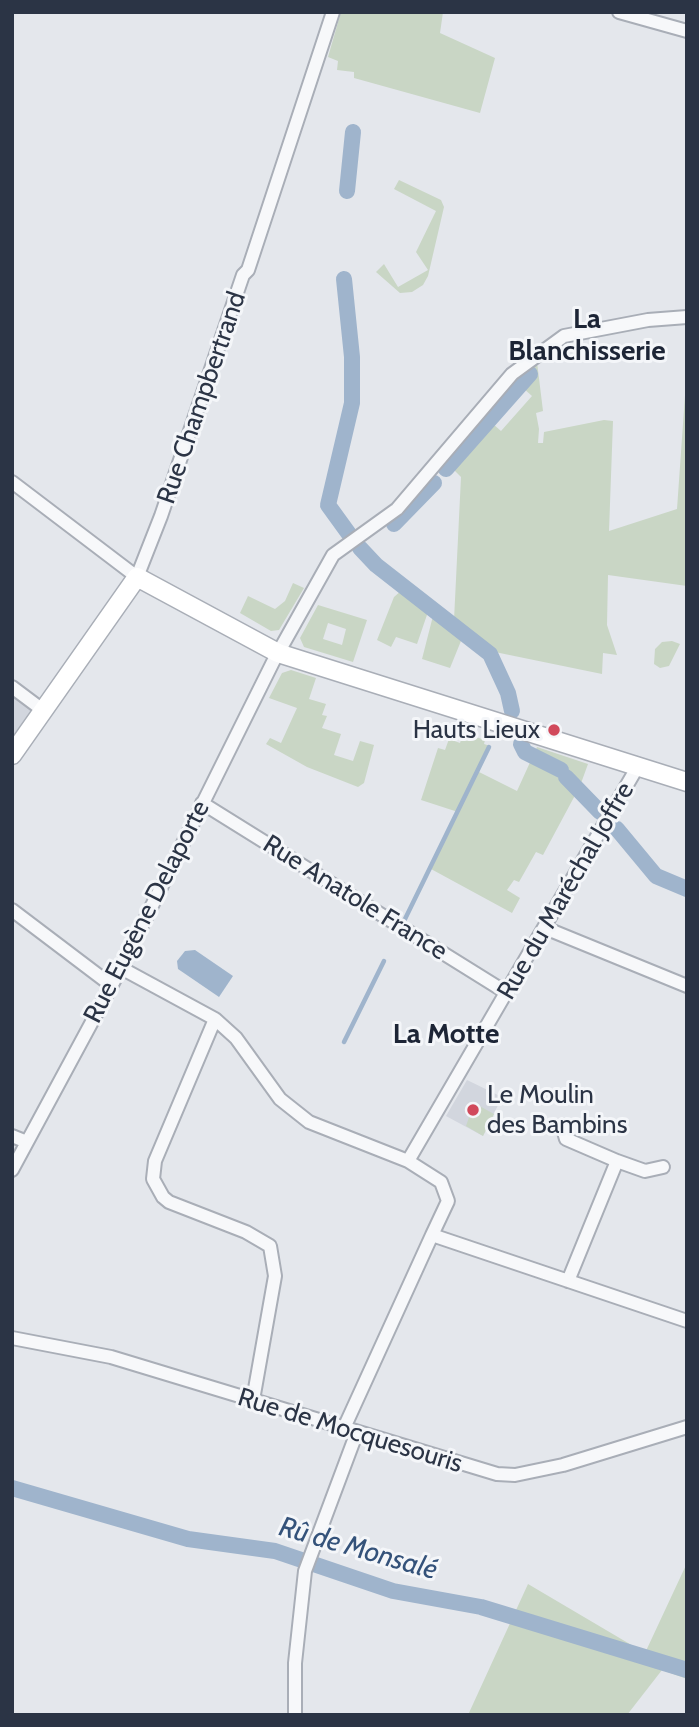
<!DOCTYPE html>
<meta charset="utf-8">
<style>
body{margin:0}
#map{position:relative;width:699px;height:1727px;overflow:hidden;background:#e4e7ec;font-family:Cabin,sans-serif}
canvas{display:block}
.frame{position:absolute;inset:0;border:14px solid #2b3445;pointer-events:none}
</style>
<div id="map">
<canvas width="699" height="1727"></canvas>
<div class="frame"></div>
</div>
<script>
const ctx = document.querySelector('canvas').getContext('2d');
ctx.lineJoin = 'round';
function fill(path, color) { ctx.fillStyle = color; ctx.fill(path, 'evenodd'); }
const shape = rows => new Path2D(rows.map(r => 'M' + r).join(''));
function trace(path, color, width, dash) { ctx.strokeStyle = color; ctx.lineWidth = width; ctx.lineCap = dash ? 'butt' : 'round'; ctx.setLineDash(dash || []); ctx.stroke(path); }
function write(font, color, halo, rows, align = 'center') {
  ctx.font = font + ' Cabin,sans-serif'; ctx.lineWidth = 6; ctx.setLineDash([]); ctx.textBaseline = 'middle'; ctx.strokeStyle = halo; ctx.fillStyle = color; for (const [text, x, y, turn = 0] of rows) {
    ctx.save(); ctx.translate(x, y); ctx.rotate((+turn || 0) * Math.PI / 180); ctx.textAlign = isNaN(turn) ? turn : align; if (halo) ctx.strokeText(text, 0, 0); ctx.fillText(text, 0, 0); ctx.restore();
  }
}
const built = shape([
 [12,684,40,703,12,742],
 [467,1080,502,1097,483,1136,446,1116]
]);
const green = shape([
 [341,12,443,12,440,33,495,58,480,113,354,78,354,72,337,70,338,61,328,57],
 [399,180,441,200,444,207,428,276,423,285,412,292,400,293,376,272,384,264,398,287,428,270,416,252,436,211,394,189],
 [537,362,543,411,536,413,539,429,538,443,543,443,544,432,604,420,613,421,609,531,677,509,687,367,687,586,608,575,607,625,617,655,603,653,602,674,490,651,454,620,461,477,453,469,493,424,501,431,532,396,523,388,530,380,529,369],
 [293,583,304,588,279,630,271,631,240,613,248,596,275,609,285,601],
 [402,590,429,609,417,644,396,637,391,647,377,640,394,597],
 [318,605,367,620,353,662,304,647,300,638],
 [328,623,346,629,342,645,323,639],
 [434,612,463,636,450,668,422,659],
 [672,641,680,644,669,666,660,668,654,664,655,649,662,642],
 [291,670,316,678,309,699,326,704,322,715,327,716,322,728,341,734,334,755,353,761,360,741,374,745,364,783,358,787,307,767,266,744,270,738,281,743,297,708,269,698,282,673],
 [466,725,476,728,473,736,485,740,484,744,490,746,479,772,517,791,537,747,588,764,580,786,543,855,536,852,519,882,514,880,507,890,520,898,512,913,431,869,458,812,421,800,438,748,445,750,449,739,460,743],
 [474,1103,494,1114,483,1136,466,1126],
 [687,1563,687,1679,662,1670,627,1715,468,1715,528,1584,645,1653]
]);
const water = shape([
 [195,950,233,976,219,997,178,969,177,961,185,951]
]);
const stream = shape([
 [405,919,489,747],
 [344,1042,384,961]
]);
const canal = shape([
 [347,191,353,132],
 [344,279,352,357,352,403,328,505,349,534],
 [446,469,530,374],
 [394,524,434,483],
 [360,548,376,565,490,654,508,693,512,711],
 [521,744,525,752,561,770],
 [566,777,600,812],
 [617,829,656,876,687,889],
 [12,1488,188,1539,275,1551,393,1591,481,1607,687,1670]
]);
const street = shape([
 [619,12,687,31],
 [12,482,137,577,161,516,243,275,248,270,333,12],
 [12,687,44,711],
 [202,803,507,993],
 [12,910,111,985],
 [545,928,687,986],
 [121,968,215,1019,236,1038,280,1099,309,1122,408,1161,441,1182,448,1201,432,1235,687,1321],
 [215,1019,155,1161,153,1179,163,1197,169,1202,246,1232,270,1246,275,1276,253,1400],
 [562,1125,566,1139,617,1161,645,1171,663,1167],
 [12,1136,27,1142],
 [408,1161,638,766],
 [12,1170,121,968,273,662,333,555,397,509,512,374,564,336,648,320,687,317],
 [568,1281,617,1161],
 [12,1338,111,1357,497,1474,515,1475,563,1465,687,1427],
 [344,1428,432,1235],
 [295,1715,295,1663,305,1571,357,1432]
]);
const secondary = shape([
 [12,755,137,577,278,653,687,782]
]);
const markers = [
 [554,730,7,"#d1495b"],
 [473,1110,7,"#d1495b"]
];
const streetNames = [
 ["Rue Champbertrand",202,398,-71],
 ["Rue du Maréchal Joffre",566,891,-60],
 ["Rue Anatole France",355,898,32],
 ["Rue Eugène Delaporte",147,912,-63],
 ["Rue de Mocquesouris",350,1431,17]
];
const poiNames = [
 ["Hauts Lieux",540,730],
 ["Le Moulin",487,1095,"left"],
 ["des Bambins",487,1125,"left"]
];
const neighbourhoodNames = [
 ["La",587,320],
 ["Blanchisserie",587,352],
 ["La Motte",446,1035]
];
const waterNames = [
 ["Rû de Monsalé",358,1549,16]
];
fill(built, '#d2d6de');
fill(green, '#c9d6c5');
fill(water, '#9fb4cc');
trace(stream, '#9fb4cc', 4.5);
trace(canal, '#9fb4cc', 16);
trace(street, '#a9aeb7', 16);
trace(secondary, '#a9aeb7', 21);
trace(street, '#f7f8fa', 12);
trace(secondary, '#fff', 18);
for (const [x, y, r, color] of markers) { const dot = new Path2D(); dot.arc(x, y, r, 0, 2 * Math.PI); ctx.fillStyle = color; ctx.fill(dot); trace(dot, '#f4f6f9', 2.5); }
write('26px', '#2b3445', '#f4f6f9', streetNames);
write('26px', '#2b3445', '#f4f6f9', poiNames, 'right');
write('bold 28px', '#1d2536', '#f4f6f9', neighbourhoodNames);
write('italic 28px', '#34527a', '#f4f6f9', waterNames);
</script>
